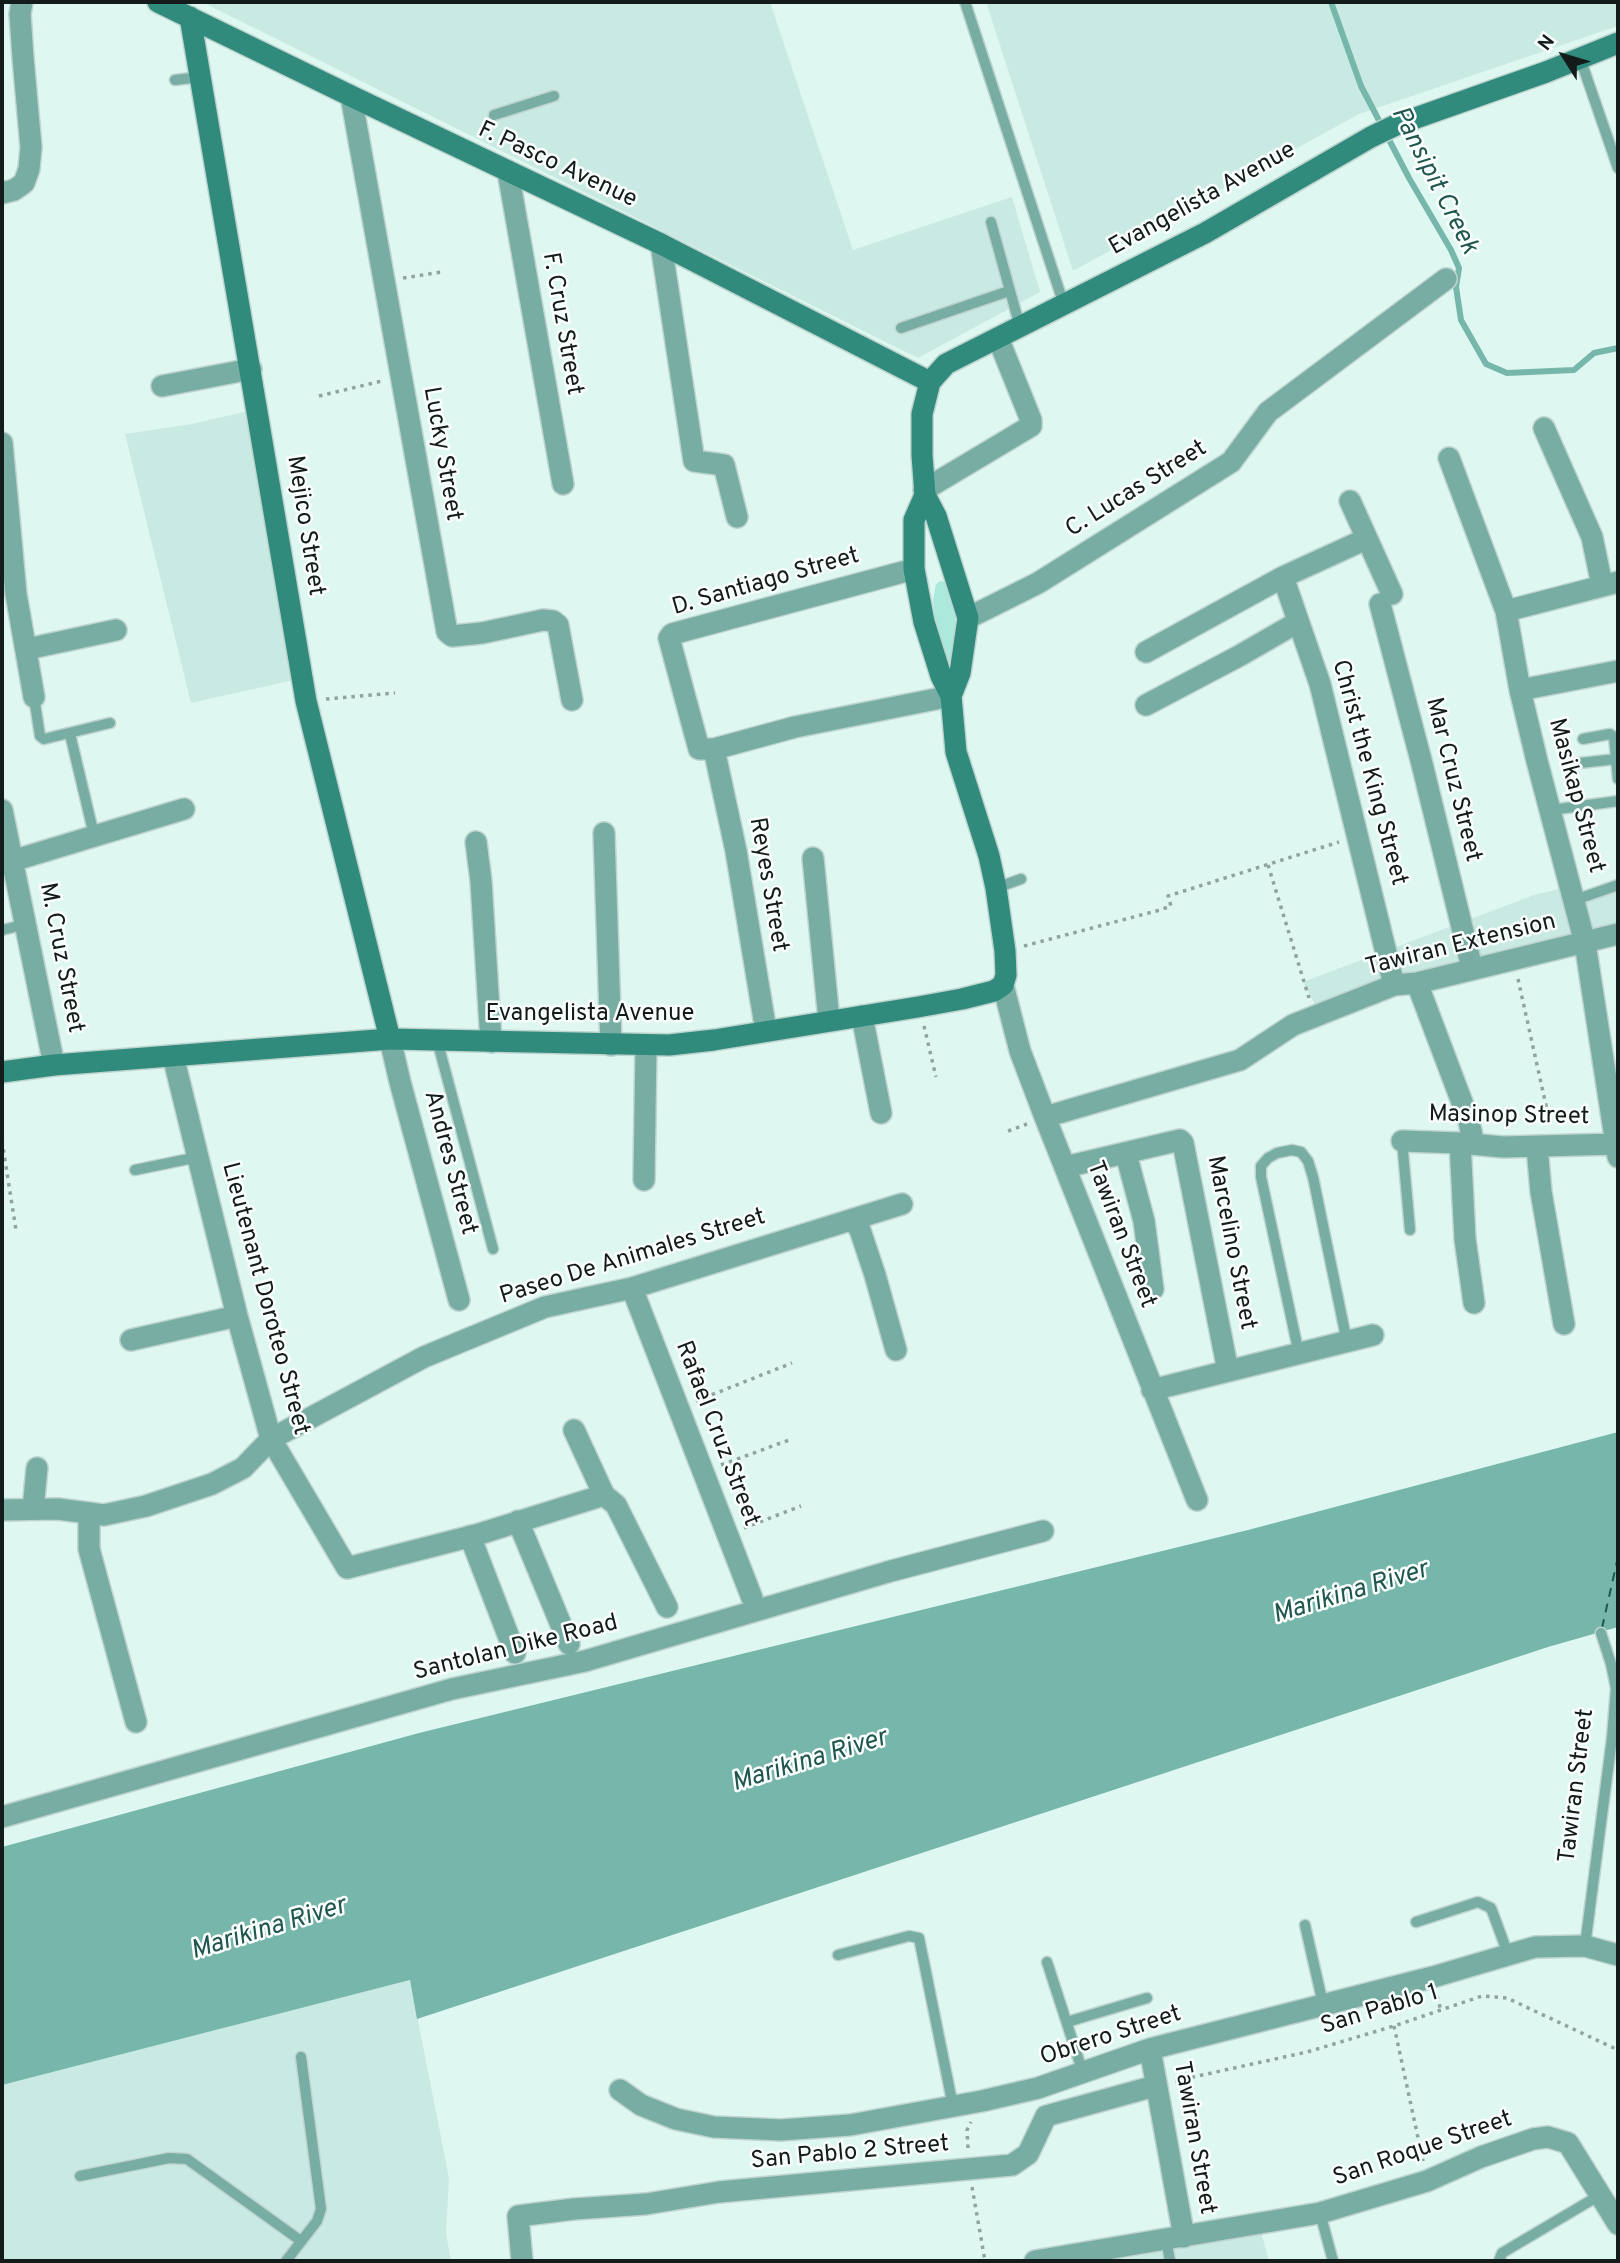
<!DOCTYPE html>
<style>
body{margin:0}
#map{position:relative;width:1620px;height:2263px;overflow:hidden;background:#dff7f1;font-family:Overpass,sans-serif}
canvas{display:block}
.frame{position:absolute;inset:0;border:4px solid #131c1a;pointer-events:none}
.north{position:absolute;left:1529px;top:21px;width:70px;height:70px;-webkit-text-stroke:5px #fafffe;paint-order:stroke;rotate:307deg;font-size:19px;font-weight:700;line-height:28px;text-align:center;color:#131c1a}
.north::after{content:'';display:block;margin:auto;width:24px;height:32px;background:#131c1a;clip-path:polygon(50% 0,100% 100%,50% 72%,0 100%)}
</style>
<div id="map">
<canvas width="1620" height="2263"></canvas>
<div class="frame"></div>
<div class="north">N</div>
</div>
<script>
const ctx = document.querySelector('canvas').getContext('2d');
ctx.lineJoin = 'round';
function fill(path, color) { ctx.fillStyle = color; ctx.fill(path, 'evenodd'); }
const shape = rows => new Path2D(rows.map(r => 'M' + r).join(''));
function trace(path, color, width, dash) { ctx.strokeStyle = color; ctx.lineWidth = width; ctx.lineCap = dash ? 'butt' : 'round'; ctx.setLineDash(dash || []); ctx.stroke(path); }
function write(font, color, halo, rows, align = 'center') {
  ctx.font = font + ' Overpass,sans-serif'; ctx.lineWidth = 5; ctx.setLineDash([]); ctx.textBaseline = 'middle'; ctx.strokeStyle = halo; ctx.fillStyle = color; for (const [text, x, y, turn = 0] of rows) {
    ctx.save(); ctx.translate(x, y); ctx.rotate((+turn || 0) * Math.PI / 180); ctx.textAlign = isNaN(turn) ? turn : align; if (halo) ctx.strokeText(text, 0, 0); ctx.fillText(text, 0, 0); ctx.restore();
  }
}
const built = shape([
 [202,2,770,2,853,250,1012,197,1040,292,918,358],
 [986,2,1618,2,1618,26,1359,114,1073,271],
 [248,411,294,680,191,703,125,434,192,424],
 [1571,886,1577,891,1618,886,1618,942,1410,988,1324,1022,1303,982,1534,895],
 [410,1980,449,2178,446,2233,451,2261,2,2261,2,2085],
 [1260,2228,1269,2261,1118,2261]
]);
const green = shape([
 [940,581,946,582,955,611,957,658,951,662,943,660,939,654,933,600,936,584]
]);
const water = shape([
 [1618,1432,1618,1627,1548,1647,417,2019,410,1980,2,2085,2,1847,419,1733,1248,1530]
]);
const stream = shape([
 [1331,2,1361,86,1409,178,1451,250,1459,268,1456,287,1461,320,1486,364,1507,373,1574,370,1594,353,1618,348]
]);
const ferry = shape([
 [1602,1628,1618,1557]
]);
const path = shape([
 [403,278,442,272],
 [319,396,382,381],
 [326,699,395,693],
 [1268,865,1309,998],
 [1024,946,1160,910,1171,906,1168,896,1339,842],
 [1518,979,1551,1128],
 [924,1026,936,1077],
 [1008,1131,1027,1124],
 [2,1141,16,1230],
 [696,1401,792,1363],
 [721,1465,789,1440],
 [744,1528,801,1506],
 [1437,1996,1441,2011],
 [1394,2026,1423,2161],
 [1175,2081,1307,2052,1394,2026,1482,1996,1507,1998,1618,2050],
 [968,2148,967,2130,971,2122],
 [972,2187,985,2261]
]);
const lane = shape([
 [965,2,1064,305],
 [1580,58,1618,168],
 [175,80,200,77],
 [494,115,554,96],
 [991,222,1020,327],
 [901,328,1009,291],
 [34,697,40,736,44,739,110,723],
 [70,734,94,835],
 [1583,739,1610,734,1614,737,1618,779],
 [1571,764,1616,759],
 [1551,810,1618,801],
 [996,888,1021,879],
 [1575,900,1618,885],
 [2,930,27,924],
 [437,1040,493,1249],
 [1402,1141,1410,1230],
 [135,1170,198,1157],
 [1299,1354,1261,1177,1261,1166,1268,1158,1277,1153,1292,1150,1301,1152,1308,1161,1313,1177,1347,1342],
 [1416,1922,1478,1902,1491,1908,1508,1954],
 [1305,1925,1323,2004],
 [1585,1946,1612,1738,1616,1688,1611,1664,1601,1633],
 [838,1955,909,1936,919,1938,953,2106],
 [1047,1962,1083,2073],
 [1067,2022,1147,1998],
 [80,2176,169,2158,187,2159,301,2241],
 [1320,2213,1333,2261],
 [1166,2239,1170,2261],
 [286,2261,317,2221,321,2209,301,2057],
 [1499,2261,1502,2253,1600,2195]
]);
const street = shape([
 [351,96,447,632,452,636,482,633,543,620,553,621,558,625,560,636,572,700],
 [508,172,563,484],
 [2,193,14,190,24,183,29,169,31,147,23,58,20,14,22,2],
 [661,244,694,461,724,465,737,517],
 [162,386,251,369],
 [1544,428,1592,537,1602,585],
 [2,443,16,594,34,697],
 [1449,458,1506,611,1520,690,1537,761,1585,943,1618,1157],
 [924,490,1031,426,1031,420,998,338],
 [1350,501,1392,594],
 [914,569,672,634,669,638,699,749,714,749,795,727,951,696],
 [1283,577,1320,684,1394,985],
 [1380,604,1422,764,1472,968],
 [1506,611,1618,582],
 [968,618,1038,583,1231,462,1268,412,1446,279],
 [27,649,116,630],
 [1146,652,1283,577,1366,539],
 [1520,690,1618,671],
 [1146,705,1239,656,1298,622],
 [714,749,736,851,766,1031],
 [2,810,54,1065],
 [604,833,611,1045],
 [476,842,481,881,491,1042],
 [813,858,829,1020],
 [2,864,184,809],
 [1417,983,1468,1118,1474,1144],
 [1003,985,1020,1051,1045,1117,1197,1500],
 [862,1016,881,1113],
 [390,1039,400,1082,459,1300],
 [173,1056,237,1316,271,1439,347,1568,476,1535,604,1495],
 [1045,1117,1240,1060,1293,1025,1394,985,1417,983,1618,934],
 [1402,1141,1460,1143,1503,1147,1616,1144],
 [1460,1143,1465,1239,1474,1303],
 [1537,1147,1541,1192,1564,1324],
 [1126,1154,1144,1221,1153,1289],
 [1065,1167,1180,1140,1183,1143,1228,1371],
 [644,1180,646,1045],
 [853,1219,860,1230,875,1275,896,1350],
 [632,1288,752,1598],
 [131,1340,237,1316],
 [1152,1390,1373,1335],
 [574,1430,604,1495,616,1505,667,1607],
 [33,1509,37,1468],
 [2,1510,58,1509,104,1515,146,1506,212,1484,243,1468,271,1439,424,1357,545,1307,632,1288,902,1204],
 [89,1514,89,1549,136,1722],
 [518,1521,569,1644],
 [470,1536,515,1653],
 [2,1817,452,1689,585,1661,891,1571,1043,1531],
 [1150,2049,1184,2237],
 [620,2090,641,2105,676,2119,714,2127,781,2130,850,2125,982,2101,1038,2088,1150,2049,1433,1977,1535,1947,1585,1946,1618,1955],
 [522,2261,518,2216,574,2209,646,2204,719,2192,1012,2165,1028,2154,1046,2116,1155,2086],
 [1035,2261,1320,2213,1427,2181,1481,2157,1533,2139,1548,2137,1568,2143,1618,2224]
]);
const secondary = shape([
 [158,2,351,96,661,244,930,382],
 [190,17,306,701,390,1039],
 [951,696,960,673,968,618,936,516,925,495,922,455,922,414,930,382,946,364,1205,233,1371,137,1396,125,1546,72,1618,43],
 [2,1072,54,1065,390,1039,669,1045,714,1040,918,1007,962,999,994,991,1003,985,1006,975,1005,951,996,888,989,856,956,752,951,696,941,676,924,622,914,569,914,520,925,495]
]);
const streetNames = [
 ["F. Pasco Avenue",557,166,25],
 ["Evangelista Avenue",1203,200,-29],
 ["F. Cruz Street",561,324,80],
 ["Lucky Street",441,454,80],
 ["C. Lucas Street",1137,490,-32],
 ["Mejico Street",304,526,81],
 ["D. Santiago Street",766,583,-16],
 ["Christ the King Street",1368,773,75],
 ["Mar Cruz Street",1452,780,76],
 ["Masikap Street",1575,796,75],
 ["Reyes Street",767,885,80],
 ["Tawiran Extension",1461,946,-14],
 ["M. Cruz Street",60,958,79],
 ["Evangelista Avenue",590,1015],
 ["Masinop Street",1509,1117,1],
 ["Andres Street",449,1163,75],
 ["Tawiran Street",1120,1235,69],
 ["Marcelino Street",1230,1243,79],
 ["Paseo De Animales Street",633,1258,-17],
 ["Lieutenant Doroteo Street",264,1299,75],
 ["Rafael Cruz Street",716,1434,69],
 ["Santolan Dike Road",516,1649,-14],
 ["Tawiran Street",1578,1786,-83],
 ["San Pablo 1",1380,2011,-17],
 ["Obrero Street",1111,2037,-18],
 ["Tawiran Street",1193,2138,80],
 ["San Roque Street",1423,2150,-19],
 ["San Pablo 2 Street",850,2154,-5]
];
const waterNames = [
 ["Pansipit Creek",1433,181,63],
 ["Marikina River",1351,1594,-17],
 ["Marikina River",810,1762,-17],
 ["Marikina River",269,1930,-17]
];
fill(built, '#c9e9e3');
fill(green, '#ace9dd');
fill(water, '#77b7ab');
trace(stream, '#77b7ab', 6);
trace(ferry, '#20564e', 2, [9, 7]);
trace(lane, '#bed4cf', 13);
trace(street, '#bed4cf', 24);
trace(secondary, '#bed4cf', 24);
trace(path, '#91a39f', 3.5, [3.5, 5]);
trace(lane, '#78ada3', 10);
trace(street, '#78ada3', 21);
trace(secondary, '#308b7d', 21);
write('24px', '#131c1a', '#fafffe', streetNames);
write('italic 26px', '#20564e', '#fafffe', waterNames);
</script>
